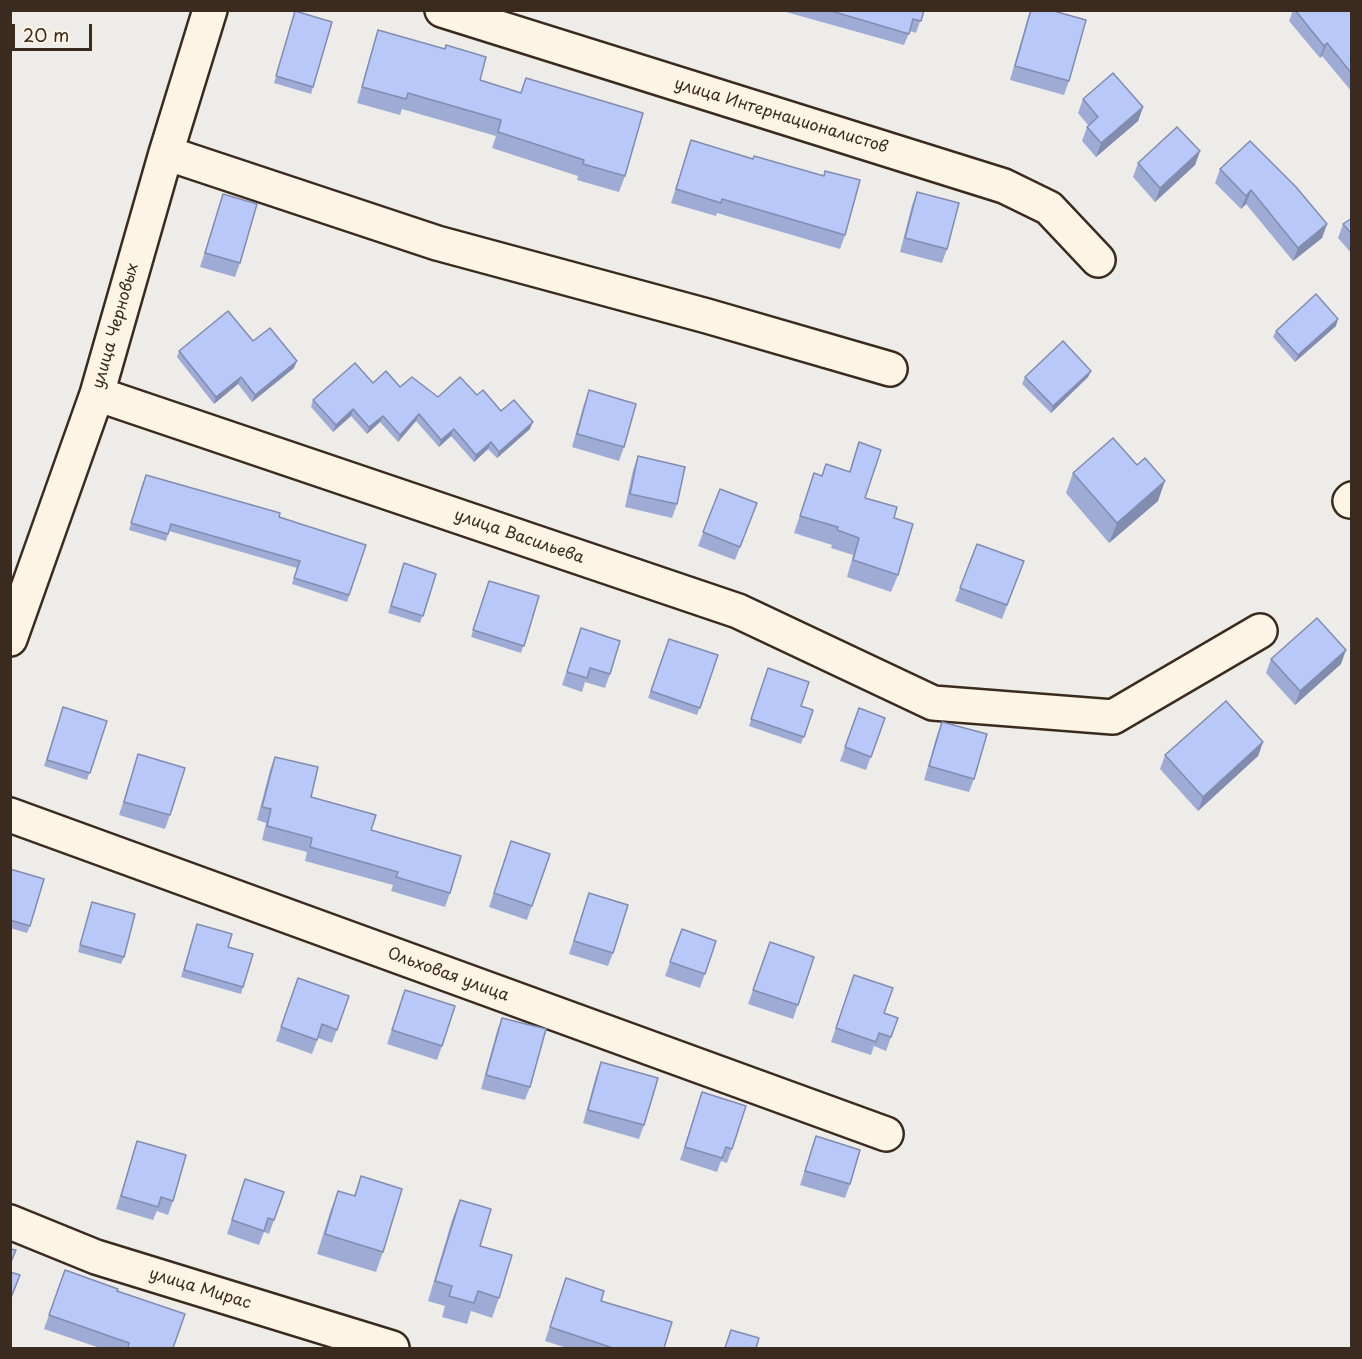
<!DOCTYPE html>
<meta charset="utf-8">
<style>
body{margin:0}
#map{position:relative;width:1362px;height:1359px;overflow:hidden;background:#eeece9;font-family:"Playpen Sans",sans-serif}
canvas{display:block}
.frame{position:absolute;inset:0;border:12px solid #3b2a1e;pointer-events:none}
.scale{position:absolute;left:12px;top:24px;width:80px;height:27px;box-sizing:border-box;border:3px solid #3b2a1e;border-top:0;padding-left:8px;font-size:18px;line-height:21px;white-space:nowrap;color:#3b2a1e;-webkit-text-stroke:4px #fcf5e5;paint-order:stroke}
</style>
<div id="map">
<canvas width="1362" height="1359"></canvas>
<div class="frame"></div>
<div class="scale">20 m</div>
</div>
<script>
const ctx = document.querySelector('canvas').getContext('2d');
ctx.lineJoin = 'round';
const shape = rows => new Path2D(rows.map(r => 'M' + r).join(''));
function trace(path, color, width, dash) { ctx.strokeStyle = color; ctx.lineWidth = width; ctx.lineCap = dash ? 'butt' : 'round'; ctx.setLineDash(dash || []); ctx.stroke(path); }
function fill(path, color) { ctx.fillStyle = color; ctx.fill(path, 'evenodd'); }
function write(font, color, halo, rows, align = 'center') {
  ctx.font = font + ' "Playpen Sans",sans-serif'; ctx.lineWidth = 6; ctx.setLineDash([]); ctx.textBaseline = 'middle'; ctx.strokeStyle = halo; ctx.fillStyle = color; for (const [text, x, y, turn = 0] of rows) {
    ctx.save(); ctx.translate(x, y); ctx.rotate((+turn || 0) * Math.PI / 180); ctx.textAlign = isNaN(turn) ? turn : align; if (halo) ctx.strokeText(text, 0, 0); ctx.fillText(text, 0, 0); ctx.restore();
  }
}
const minor = shape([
 [442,10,1004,186,1049,208,1098,260],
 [166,153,437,243,707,316,890,369],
 [97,394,738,611,933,703,1113,717,1260,631],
 [1350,501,1352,499],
 [10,639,97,394,166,153,210,10],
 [10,815,886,1134],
 [10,1222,96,1257,392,1348]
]);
const wall = shape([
 [786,10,924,10,916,33,910,31,904,45,786,12],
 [1030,10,1069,81,1064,95,1010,80],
 [1293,10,1352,10,1352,92,1322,56,1320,58,1289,21],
 [295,11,313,87,311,94,274,83],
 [378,30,480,80,520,93,526,78,625,176,619,192,577,180,578,176,492,148,496,136,402,109,400,115,357,103,373,46],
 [1083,99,1143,107,1138,121,1096,157,1082,141,1087,127,1089,126,1078,113],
 [691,140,845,235,840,249,717,213,716,216,671,203],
 [1200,151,1195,165,1155,202,1133,177,1138,163],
 [1220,169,1327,224,1322,238,1293,261,1246,204,1241,209,1215,183],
 [917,192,947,249,942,263,900,252,912,205],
 [223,194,240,263,235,277,200,267],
 [1352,218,1352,254,1338,238,1343,224],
 [1336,326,1295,362,1273,337,1276,331],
 [253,341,294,368,252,402,238,384,214,404,177,357,179,351],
 [1091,371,1088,377,1051,413,1022,384,1025,377],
 [373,383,400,387,438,397,477,395,530,429,497,458,488,449,474,462,451,436,439,447,416,421,398,442,380,422,367,434,351,416,333,432,311,407,313,400],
 [589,390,624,447,619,461,572,447,584,404],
 [859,442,865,498,894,518,898,575,891,592,847,577,853,555,831,548,832,545,794,533,814,473,822,476,849,472],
 [638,456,677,504,672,518,625,507,633,470],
 [1137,465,1158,501,1109,543,1066,493,1073,473],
 [143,482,279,517,366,545,347,602,292,584,297,568,169,531,166,541,129,530],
 [720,489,757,503,735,560,698,546],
 [977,544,1024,561,1002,619,955,601],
 [404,563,436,574,420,623,388,613],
 [489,581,539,596,521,653,471,637],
 [581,628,610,674,605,688,585,682,582,692,562,685],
 [669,639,718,655,697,715,648,698],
 [1271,659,1341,664,1295,705,1266,673],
 [768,668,801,706,813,710,801,744,749,726],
 [63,707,107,721,87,780,44,766],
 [859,708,885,718,866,770,840,761],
 [942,722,974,779,969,792,924,780,937,735],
 [1263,742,1258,756,1198,811,1160,769,1165,755],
 [138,754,170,815,165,829,119,815],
 [275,757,311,797,371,830,450,893,445,907,391,891,393,885,305,861,307,852,262,840,266,823,257,820,270,770],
 [511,841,550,854,527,920,489,907],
 [10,869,30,926,27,933,10,928],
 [589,893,613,953,608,966,569,954],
 [92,902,124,957,121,964,78,952],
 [197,924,228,947,243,987,241,994,181,977],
 [682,929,716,941,700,988,665,976],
 [770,942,814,957,793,1019,748,1004],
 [854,975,884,1013,898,1018,886,1051,874,1046,871,1055,831,1042],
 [298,978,349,996,332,1043,318,1038,312,1054,276,1041],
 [405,990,442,1046,437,1060,387,1044],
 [502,1018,530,1087,525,1100,481,1089,497,1031],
 [601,1062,644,1125,639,1139,583,1123,596,1076],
 [702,1092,732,1149,727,1163,721,1161,717,1172,680,1160],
 [816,1136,850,1184,845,1198,800,1185],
 [137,1141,173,1201,168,1215,157,1211,153,1220,116,1209],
 [361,1176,383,1252,376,1272,317,1254,330,1212,338,1191,354,1196],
 [245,1179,274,1220,269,1234,264,1232,259,1245,227,1234],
 [460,1200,480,1246,499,1298,492,1318,471,1311,467,1324,442,1317,445,1306,428,1301,452,1220],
 [65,1270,117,1291,173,1348,100,1348,44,1329],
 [566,1278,601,1301,664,1348,567,1348,545,1341]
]);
const shadedWall = shape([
 [1327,43,1322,56,1320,58,1324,46],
 [1143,107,1138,121,1096,157,1101,143],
 [1200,151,1195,165,1155,202,1160,188],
 [1251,190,1246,204,1241,209,1246,196],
 [1327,224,1322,238,1293,261,1298,248],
 [1338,319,1336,326,1295,362,1298,355],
 [297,361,294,368,252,402,255,395],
 [1091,371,1088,377,1051,413,1053,406],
 [241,377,238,384,214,404,216,397],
 [353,409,351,416,333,432,336,425],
 [419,414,416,421,398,442,400,435],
 [383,416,380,422,367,434,369,427],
 [533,422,530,429,497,458,499,452],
 [454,429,451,436,439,447,441,440],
 [491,442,488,449,474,462,476,455],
 [1165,481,1158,501,1109,543,1117,523],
 [1346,650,1341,664,1295,705,1300,691],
 [1263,742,1258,756,1198,811,1203,797]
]);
const building = shape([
 [828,10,924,10,921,21,913,19,909,34,828,10],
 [1031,10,1050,10,1086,20,1069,81,1015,66,1031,10],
 [1295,10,1352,10,1352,74,1327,43,1324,46,1295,10],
 [295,11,332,22,313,87,276,76,295,11],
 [378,30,445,49,446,45,486,57,480,80,521,93,526,78,643,113,625,176,583,164,584,160,498,132,501,120,408,93,406,99,362,87,378,30],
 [1113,73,1143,107,1101,143,1087,127,1098,117,1083,99,1113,73],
 [1177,127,1200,151,1160,188,1138,163,1177,127],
 [691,140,753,159,754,156,824,176,825,171,860,180,845,235,722,199,721,203,676,189,691,140],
 [1250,141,1296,187,1327,224,1298,248,1251,190,1246,196,1220,169,1250,141],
 [917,192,959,203,947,249,905,238,917,192],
 [223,194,257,204,240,263,205,253,223,194],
 [1352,218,1352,234,1343,224,1352,218],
 [1316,294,1338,319,1298,355,1276,331,1316,294],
 [228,311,253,341,270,328,297,361,255,395,241,377,216,397,179,351,228,311],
 [1063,341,1091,371,1053,406,1025,377,1063,341],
 [355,363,373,383,386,371,400,387,412,377,438,397,460,377,477,395,483,390,501,411,514,400,533,422,499,452,491,442,476,455,454,429,441,440,419,414,400,435,383,416,369,427,353,409,336,425,313,400,355,363],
 [589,390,636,404,624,447,577,434,589,390],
 [1113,438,1137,465,1145,458,1165,481,1117,523,1073,473,1113,438],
 [859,442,881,450,865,498,897,507,894,518,913,524,898,575,853,560,859,538,837,530,838,527,800,516,814,473,822,476,826,464,850,472,859,442],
 [638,456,685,467,677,504,630,494,638,456],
 [146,475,280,513,279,517,366,545,349,595,294,578,300,561,171,524,168,534,131,523,146,475],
 [720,489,757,503,740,547,703,532,720,489],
 [977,544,1024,561,1007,605,960,588,977,544],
 [404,563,436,574,423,616,391,606,404,563],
 [489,581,539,596,524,646,473,630,489,581],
 [1317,618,1346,650,1300,691,1271,659,1317,618],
 [581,628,620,641,610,674,590,668,587,678,567,672,581,628],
 [669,639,718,655,700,708,651,691,669,639],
 [768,668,809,682,801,706,813,710,804,737,751,719,768,668],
 [1226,701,1263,742,1203,797,1165,755,1226,701],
 [63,707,107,721,90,773,47,760,63,707],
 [859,708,885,718,871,757,845,747,859,708],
 [942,722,987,734,974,779,929,766,942,722],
 [138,754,185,768,170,815,124,802,138,754],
 [275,757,318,767,311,797,376,815,371,830,461,856,450,893,396,877,398,872,310,847,312,838,267,826,271,809,262,807,275,757],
 [511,841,550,854,532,906,494,893,511,841],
 [10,869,44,879,30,926,10,920,10,869],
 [589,893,628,905,613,953,574,941,589,893],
 [92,902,135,914,124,957,80,945,92,902],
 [197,924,232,934,228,947,253,954,243,987,184,970,197,924],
 [682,929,716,941,705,974,670,962,682,929],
 [770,942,814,957,798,1005,753,990,770,942],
 [854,975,893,988,884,1013,898,1018,891,1037,879,1033,876,1042,836,1028,854,975],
 [298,978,349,996,337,1030,322,1024,317,1040,281,1027,298,978],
 [405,990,455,1006,442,1046,392,1030,405,990],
 [502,1018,546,1029,530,1087,486,1075,502,1018],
 [601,1062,658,1078,644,1125,588,1110,601,1062],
 [702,1092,746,1106,732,1149,726,1147,722,1158,685,1147,702,1092],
 [816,1136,860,1150,850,1184,805,1171,816,1136],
 [137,1141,186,1155,173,1201,161,1197,158,1207,121,1196,137,1141],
 [361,1176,402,1189,383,1252,325,1234,338,1191,355,1196,361,1176],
 [245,1179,284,1192,274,1220,268,1218,264,1231,232,1220,245,1179],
 [460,1200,491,1209,480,1246,512,1255,499,1298,478,1291,474,1303,449,1296,452,1286,435,1281,460,1200],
 [10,1249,16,1250,10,1264,10,1249],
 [65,1270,118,1289,117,1291,185,1314,173,1348,128,1348,129,1343,49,1315,65,1270],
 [10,1272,20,1275,10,1300,10,1272],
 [566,1278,604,1291,601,1301,672,1322,664,1348,613,1348,550,1327,566,1278],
 [731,1330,759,1338,756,1348,725,1348,731,1330]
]);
const streetNames = [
 ["улица Интернационалистов",781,116,17],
 ["улица Черновых",116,326,-74],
 ["улица Васильева",519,537,19],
 ["Ольховая улица",448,975,20],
 ["улица Мирас",200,1289,17]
];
trace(minor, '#3b2a1e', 38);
trace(minor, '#fcf5e5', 33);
fill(wall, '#9eacd5');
fill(shadedWall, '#818cae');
fill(building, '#b8c8f8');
trace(building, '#818cae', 1.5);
write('16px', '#3b2a1e', '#fcf5e5', streetNames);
</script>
